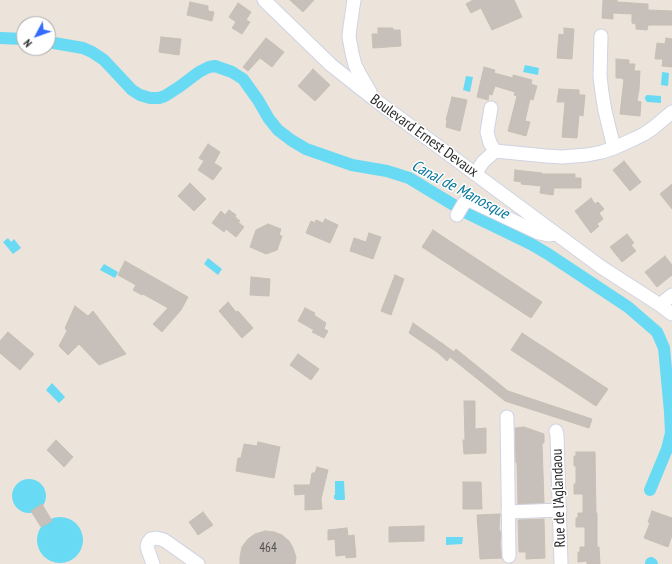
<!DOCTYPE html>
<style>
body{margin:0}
#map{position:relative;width:672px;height:564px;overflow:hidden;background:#ece3da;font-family:"PT Sans Narrow",sans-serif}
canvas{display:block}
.north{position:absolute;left:16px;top:16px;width:40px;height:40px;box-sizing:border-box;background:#fff;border:1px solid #a9a9a9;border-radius:50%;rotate:229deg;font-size:11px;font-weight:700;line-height:16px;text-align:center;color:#292929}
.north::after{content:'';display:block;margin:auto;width:14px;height:18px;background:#346bff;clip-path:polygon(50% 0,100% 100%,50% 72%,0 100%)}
</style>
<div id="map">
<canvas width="672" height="564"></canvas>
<div class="north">N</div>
</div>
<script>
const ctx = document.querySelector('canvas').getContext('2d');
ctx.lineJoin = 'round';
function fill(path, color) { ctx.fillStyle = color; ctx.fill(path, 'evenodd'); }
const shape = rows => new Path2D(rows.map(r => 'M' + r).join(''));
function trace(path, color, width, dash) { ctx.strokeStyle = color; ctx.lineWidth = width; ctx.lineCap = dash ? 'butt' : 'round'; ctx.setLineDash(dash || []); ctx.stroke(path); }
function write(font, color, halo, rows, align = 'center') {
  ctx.font = font + ' "PT Sans Narrow",sans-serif'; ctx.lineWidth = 3; ctx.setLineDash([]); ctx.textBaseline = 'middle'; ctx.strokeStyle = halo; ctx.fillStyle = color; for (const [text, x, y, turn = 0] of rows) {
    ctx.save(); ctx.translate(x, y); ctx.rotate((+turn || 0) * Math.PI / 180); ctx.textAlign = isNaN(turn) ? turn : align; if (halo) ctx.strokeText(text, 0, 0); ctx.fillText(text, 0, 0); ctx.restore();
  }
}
const water = shape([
 [525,65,539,68,538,75,523,72],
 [662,72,669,73,668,86,661,85],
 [466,76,473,77,470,92,463,90],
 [647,95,661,96,661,103,647,102,645,99,645,97],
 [8,238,11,242,14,239,21,248,13,254,3,242],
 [208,258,222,269,218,275,204,264],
 [104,264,118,272,115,278,100,270],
 [52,383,65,397,59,403,46,390],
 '12 496a17 17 0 1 1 34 0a17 17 0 1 1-34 0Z',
 [335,481,344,481,345,499,344,500,336,500,335,499,334,499,334,495,335,495],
 '37 540a23 23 0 1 1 46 0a23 23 0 1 1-46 0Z',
 [446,537,463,537,462,544,446,545]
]);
const canal = shape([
 [0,38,24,39],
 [48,42,83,48,92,52,104,60,132,90,140,95,150,98,159,98,165,96,179,87,199,72,209,67,215,66,232,72,243,79,258,100,269,119,278,130,291,140,306,149,352,165,387,171,409,178,467,213,531,244,548,254,628,307,657,332,664,348,670,412,671,433,667,449,650,490],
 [651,563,652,564]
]);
const building = shape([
 [290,0,314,0,303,12,290,0],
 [473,0,514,0,522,17,492,30,481,8,471,13,466,4,473,0],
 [603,0,617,0,617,2,648,4,648,10,672,11,672,25,648,25,647,30,636,29,636,24,632,23,632,14,613,13,613,19,602,18,603,0],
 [190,2,208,6,208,11,214,12,212,21,187,15,190,2],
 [238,3,251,12,246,20,250,22,242,34,232,28,236,22,229,17,238,3],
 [378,28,393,28,393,30,400,30,401,46,373,48,372,34,378,34,378,28],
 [564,28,574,29,572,59,557,58,559,34,564,35,564,28],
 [161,37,181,39,179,55,159,52,161,37],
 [266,38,284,52,272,67,260,58,248,71,243,67,266,38],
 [666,38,672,39,672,67,662,66,663,59,655,59,657,43,665,44,666,38],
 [616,59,629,60,629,64,635,64,634,71,640,71,639,90,637,101,641,102,640,116,620,114,624,79,622,79,622,78,616,78,616,59],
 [484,67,495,70,494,73,513,78,513,75,532,80,531,84,537,86,533,100,530,99,525,121,530,122,526,136,508,131,517,96,514,95,515,92,495,86,492,95,489,94,488,100,477,97,484,67],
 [313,69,330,85,315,101,298,86,313,69],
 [559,89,579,90,579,95,585,95,583,116,579,115,577,138,562,137,565,102,557,102,559,89],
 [452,97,467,100,460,131,446,127,447,120,446,120,452,97],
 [208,144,220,152,214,163,222,168,213,180,198,170,204,161,199,158,208,144],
 [624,161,641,182,630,191,613,170,624,161],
 [515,170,542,173,542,174,575,174,575,178,581,178,581,188,554,188,553,195,540,193,541,186,521,184,522,182,514,181,515,170],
 [190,183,206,199,194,211,178,196,190,183],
 [672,184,672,209,660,194,672,184],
 [591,198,595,204,598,202,604,209,599,213,603,219,597,224,599,226,591,233,575,211,591,198],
 [229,210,236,215,235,217,240,221,238,222,244,227,236,237,226,229,224,232,212,223,221,211,225,215,229,210],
 [325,219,338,225,330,243,306,233,311,221,315,223,316,220,323,223,325,219],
 [268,224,281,229,279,235,282,236,277,250,266,254,250,247,256,230,268,224],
 [433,230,542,302,531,318,422,247,433,230],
 [369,233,381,237,373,259,350,251,354,238,366,242,369,233],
 [627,234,634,243,631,245,636,251,622,262,610,247,627,234],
 [665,256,672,265,672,275,657,287,645,272,665,256],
 [125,261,188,297,181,310,162,332,153,324,168,308,143,294,142,295,133,290,136,285,118,275,125,261],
 [395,275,404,279,391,315,381,311,395,275],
 [251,277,270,279,269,296,250,295,251,277],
 [228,302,236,312,238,311,253,328,242,338,219,311,228,302],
 [75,306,88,316,93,311,126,354,99,365,79,344,68,355,59,346,67,331,65,328,75,306],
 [305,308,315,313,314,315,326,323,324,329,328,331,324,338,312,332,314,330,298,321,305,308],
 [413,323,443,344,454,352,453,353,456,349,508,391,592,419,589,428,505,401,450,357,447,361,437,352,409,333,413,323],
 [8,332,34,354,20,370,0,353,0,341,8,332],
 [522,333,608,389,596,406,511,350,522,333],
 [298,354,319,369,311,380,290,365,298,354],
 [464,401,475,401,475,429,486,428,486,453,464,454,463,440,465,440,464,401],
 [524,427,544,434,544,443,542,443,544,503,518,504,517,463,516,463,515,428,524,427],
 [56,440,73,457,64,467,47,450,56,440],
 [258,442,280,447,274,478,236,471,238,458,241,458,244,444,257,446,258,442],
 [576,452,595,452,596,513,597,513,597,547,599,547,600,564,587,564,587,561,578,562,578,552,580,552,580,547,585,547,585,527,576,527,576,518,578,518,578,513,583,513,583,494,574,494,574,484,576,484,576,466,574,466,574,456,576,456,576,452],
 [317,467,328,470,321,499,322,509,305,510,305,494,295,495,294,485,310,485,312,473,315,473,317,467],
 [463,482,481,482,482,509,463,509,463,482],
 [42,504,52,521,41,527,31,511,42,504],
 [652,511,672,518,672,535,668,547,644,538,650,523,648,522,652,511],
 [203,512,213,525,198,535,189,522,203,512],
 [500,514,499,529,501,533,500,544,502,558,480,559,477,515,500,514],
 [544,519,545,558,526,559,526,552,519,552,518,520,544,519],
 [424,526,424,541,389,542,389,527,424,526],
 [347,528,348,536,354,535,356,557,346,558,346,555,336,556,335,539,328,540,328,530,347,528],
 [265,531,274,532,282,535,289,541,293,548,296,557,295,564,240,564,240,557,242,547,248,539,255,534,265,531]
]);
const minor = shape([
 [264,0,331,65,374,99,601,267,660,305,672,314],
 [354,0,350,27,349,37,352,53,355,65,359,73,370,92],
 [601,36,600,76,602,93,605,111,614,148],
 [491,108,487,132,490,143,495,151],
 [475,174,483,162,495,151,546,156,562,157,587,155,602,152,614,148,636,138,644,134,653,128,672,112],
 [457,215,464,203,469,201,471,201,539,233,548,235,556,234],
 [660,305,672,295],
 [507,417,509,556],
 [556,431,557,435,561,564],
 [508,512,560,510],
 [151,539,156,538,164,540,198,564],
 [151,539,148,543,147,546,148,550,153,564]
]);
const numberNames = [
 ["464",268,548]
];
const streetNames = [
 ["Boulevard Ernest Devaux",424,136,36],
 ["Rue de l'Aglandaou",559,498,-92]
];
const waterNames = [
 ["Canal de Manosque",460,190,28]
];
fill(water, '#68daf3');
trace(canal, '#68daf3', 12);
fill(building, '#c7c0ba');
trace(building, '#c7bfb4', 1);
trace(minor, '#cfd4e3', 15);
trace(minor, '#fff', 13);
write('13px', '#504f4d', null, numberNames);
write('15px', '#292929', '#fff', streetNames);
write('italic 16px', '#08779e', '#fff', waterNames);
</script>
